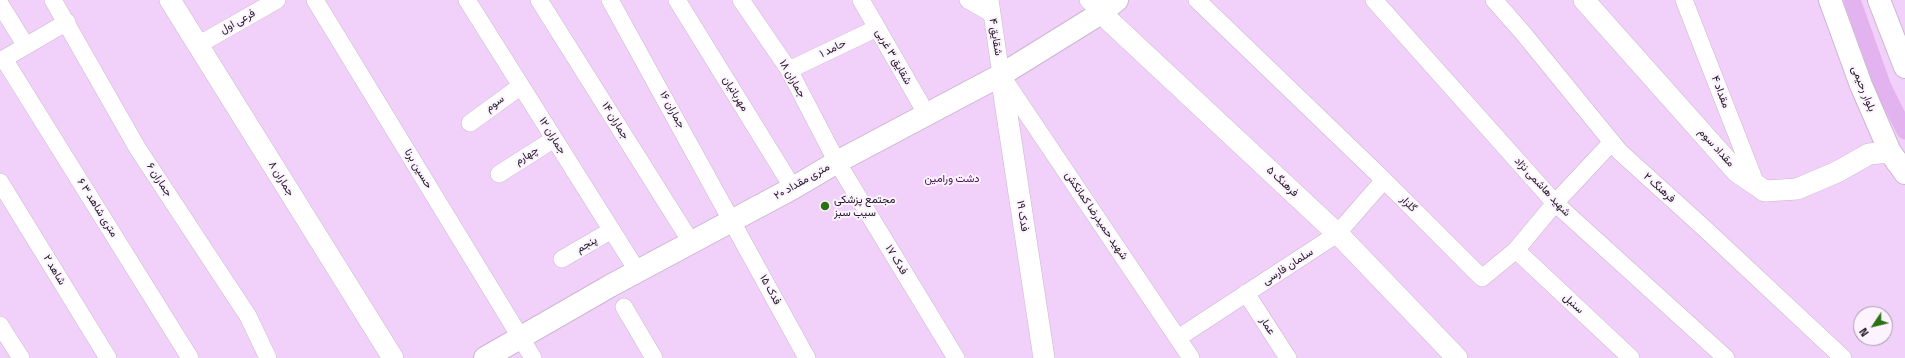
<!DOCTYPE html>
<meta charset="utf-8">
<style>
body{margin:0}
#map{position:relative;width:1905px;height:358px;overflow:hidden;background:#fcf3ff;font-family:"Titillium Web",sans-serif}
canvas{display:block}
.north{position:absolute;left:1853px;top:306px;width:40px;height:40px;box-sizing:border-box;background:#fcf3ff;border:1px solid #a39ba6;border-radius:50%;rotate:235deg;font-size:11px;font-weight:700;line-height:16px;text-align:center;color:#1e1620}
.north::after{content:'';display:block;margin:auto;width:14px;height:18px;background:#2a7111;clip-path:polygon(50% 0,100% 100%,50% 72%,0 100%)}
</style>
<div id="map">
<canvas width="1905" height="358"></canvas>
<div class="north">N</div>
</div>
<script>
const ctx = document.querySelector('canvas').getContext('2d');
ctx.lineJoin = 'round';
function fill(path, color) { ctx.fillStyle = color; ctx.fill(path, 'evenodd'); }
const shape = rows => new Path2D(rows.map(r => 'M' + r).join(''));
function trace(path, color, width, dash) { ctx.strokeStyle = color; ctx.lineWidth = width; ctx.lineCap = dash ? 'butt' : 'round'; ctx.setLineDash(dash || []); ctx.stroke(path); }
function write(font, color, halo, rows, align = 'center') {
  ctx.font = font + ' "Titillium Web",Vazirmatn,sans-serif'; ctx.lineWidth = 4; ctx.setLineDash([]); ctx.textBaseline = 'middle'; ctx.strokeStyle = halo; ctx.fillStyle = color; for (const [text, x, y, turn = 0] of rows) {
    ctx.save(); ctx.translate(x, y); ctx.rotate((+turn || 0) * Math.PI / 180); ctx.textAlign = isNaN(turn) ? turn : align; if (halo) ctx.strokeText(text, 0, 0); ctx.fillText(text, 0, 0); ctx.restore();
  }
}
const green = shape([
 [0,0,1905,0,1905,358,0,358],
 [1861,314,1885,314,1885,338,1861,338]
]);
const canal = shape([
 [1852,0,1883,87,1905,131]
]);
const minor = shape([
 [53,0,138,149,248,316,268,358],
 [315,0,533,358],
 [467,0,638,272],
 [539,0,691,242],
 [610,0,807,358],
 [677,0,793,188],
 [741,0,789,70,837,162,956,358],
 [861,0,926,113],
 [968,0,991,13],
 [990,0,1001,75,1191,358],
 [1088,0,1101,13],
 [1197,0,1384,180,1482,278,1516,250,1555,203,1612,142],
 [1374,0,1555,203,1726,358],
 [1494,0,1523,33,1620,152,1703,227,1843,358],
 [1684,0,1756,184],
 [0,4,26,46],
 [198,45,277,0],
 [4,59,190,358],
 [0,61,67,22],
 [789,70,877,28],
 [470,123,521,86],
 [499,174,554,139],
 [0,182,108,358],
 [1516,250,1631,358],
 [562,259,612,230],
 [1246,293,1288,358],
 [624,307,654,358],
 [0,325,21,358],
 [1178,338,1337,234,1384,180]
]);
const tertiary = shape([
 [170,0,393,358],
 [1584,0,1737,172,1765,191,1797,189,1837,172,1869,154,1890,152],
 [1101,13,1344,240,1457,358],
 [1001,75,1044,358]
]);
const secondary = shape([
 [1830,0,1861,85,1890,152,1905,173],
 [1879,0,1905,67],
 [485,358,610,286,793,188,837,162,1001,75,1101,13,1117,0]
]);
const markers = [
 [825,206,5,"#2a7111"]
];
const streetNames = [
 ["فرعی اول",238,22,-29],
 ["شقایق ۴",995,37,81],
 ["حامد ۱",833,49,-26],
 ["شقایق ۳ غربی",893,57,60],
 ["جماران ۱۸",792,79,60],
 ["بلوار رحیمی",1863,89,68],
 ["مقداد ۴",1720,92,69],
 ["مهربانیان",735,94,58],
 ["سوم",495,104,-36],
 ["جماران ۱۶",672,110,61],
 ["جماران ۱۴",615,121,58],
 ["جماران ۱۲",552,136,58],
 ["مقداد سوم",1716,148,48],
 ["چهارم",527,156,-32],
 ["حسین برنا",418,169,59],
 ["جماران ۸",281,179,58],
 ["جماران ۶",159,180,57],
 ["۲۰ متری مقداد",802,182,-30],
 ["فرهنگ ۵",1282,182,43],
 ["شهید هاشمی نژاد",1542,187,47],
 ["فرهنگ ۲",1659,188,42],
 ["گلزار",1408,204,45],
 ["۶ متری شاهد ۳",97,208,58],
 ["فدک ۱۹",1022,216,81],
 ["شهید حمیدرضا کمانکش",1096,216,56],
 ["پنجم",587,245,-30],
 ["فدک ۱۷",896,260,59],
 ["سلمان فارسی",1288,267,-33],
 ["شاهد ۲",54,270,59],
 ["فدک ۱۵",770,290,61],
 ["سنبل",1573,304,43],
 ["عمار",1267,326,57]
];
const parkNames = [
 ["دشت ورامین",952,179]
];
const poiNames = [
 ["مجتمع پزشکی",834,200],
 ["سیب سبز",834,213]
];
fill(green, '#f1d0f9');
trace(canal, '#e2b3ee', 17);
trace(minor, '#ccb6d2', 18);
trace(tertiary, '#ccb6d2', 22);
trace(secondary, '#ccb6d2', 24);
trace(minor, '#fff', 17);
trace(tertiary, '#fff', 21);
trace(secondary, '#fff', 22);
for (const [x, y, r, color] of markers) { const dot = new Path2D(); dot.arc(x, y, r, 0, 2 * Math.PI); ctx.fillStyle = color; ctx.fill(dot); trace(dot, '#fcf3ff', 1.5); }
write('11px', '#1e1620', '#fcf3ff', streetNames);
write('11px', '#4a1057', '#fcf3ff', parkNames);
write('11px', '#1e1620', '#fcf3ff', poiNames, 'left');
</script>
